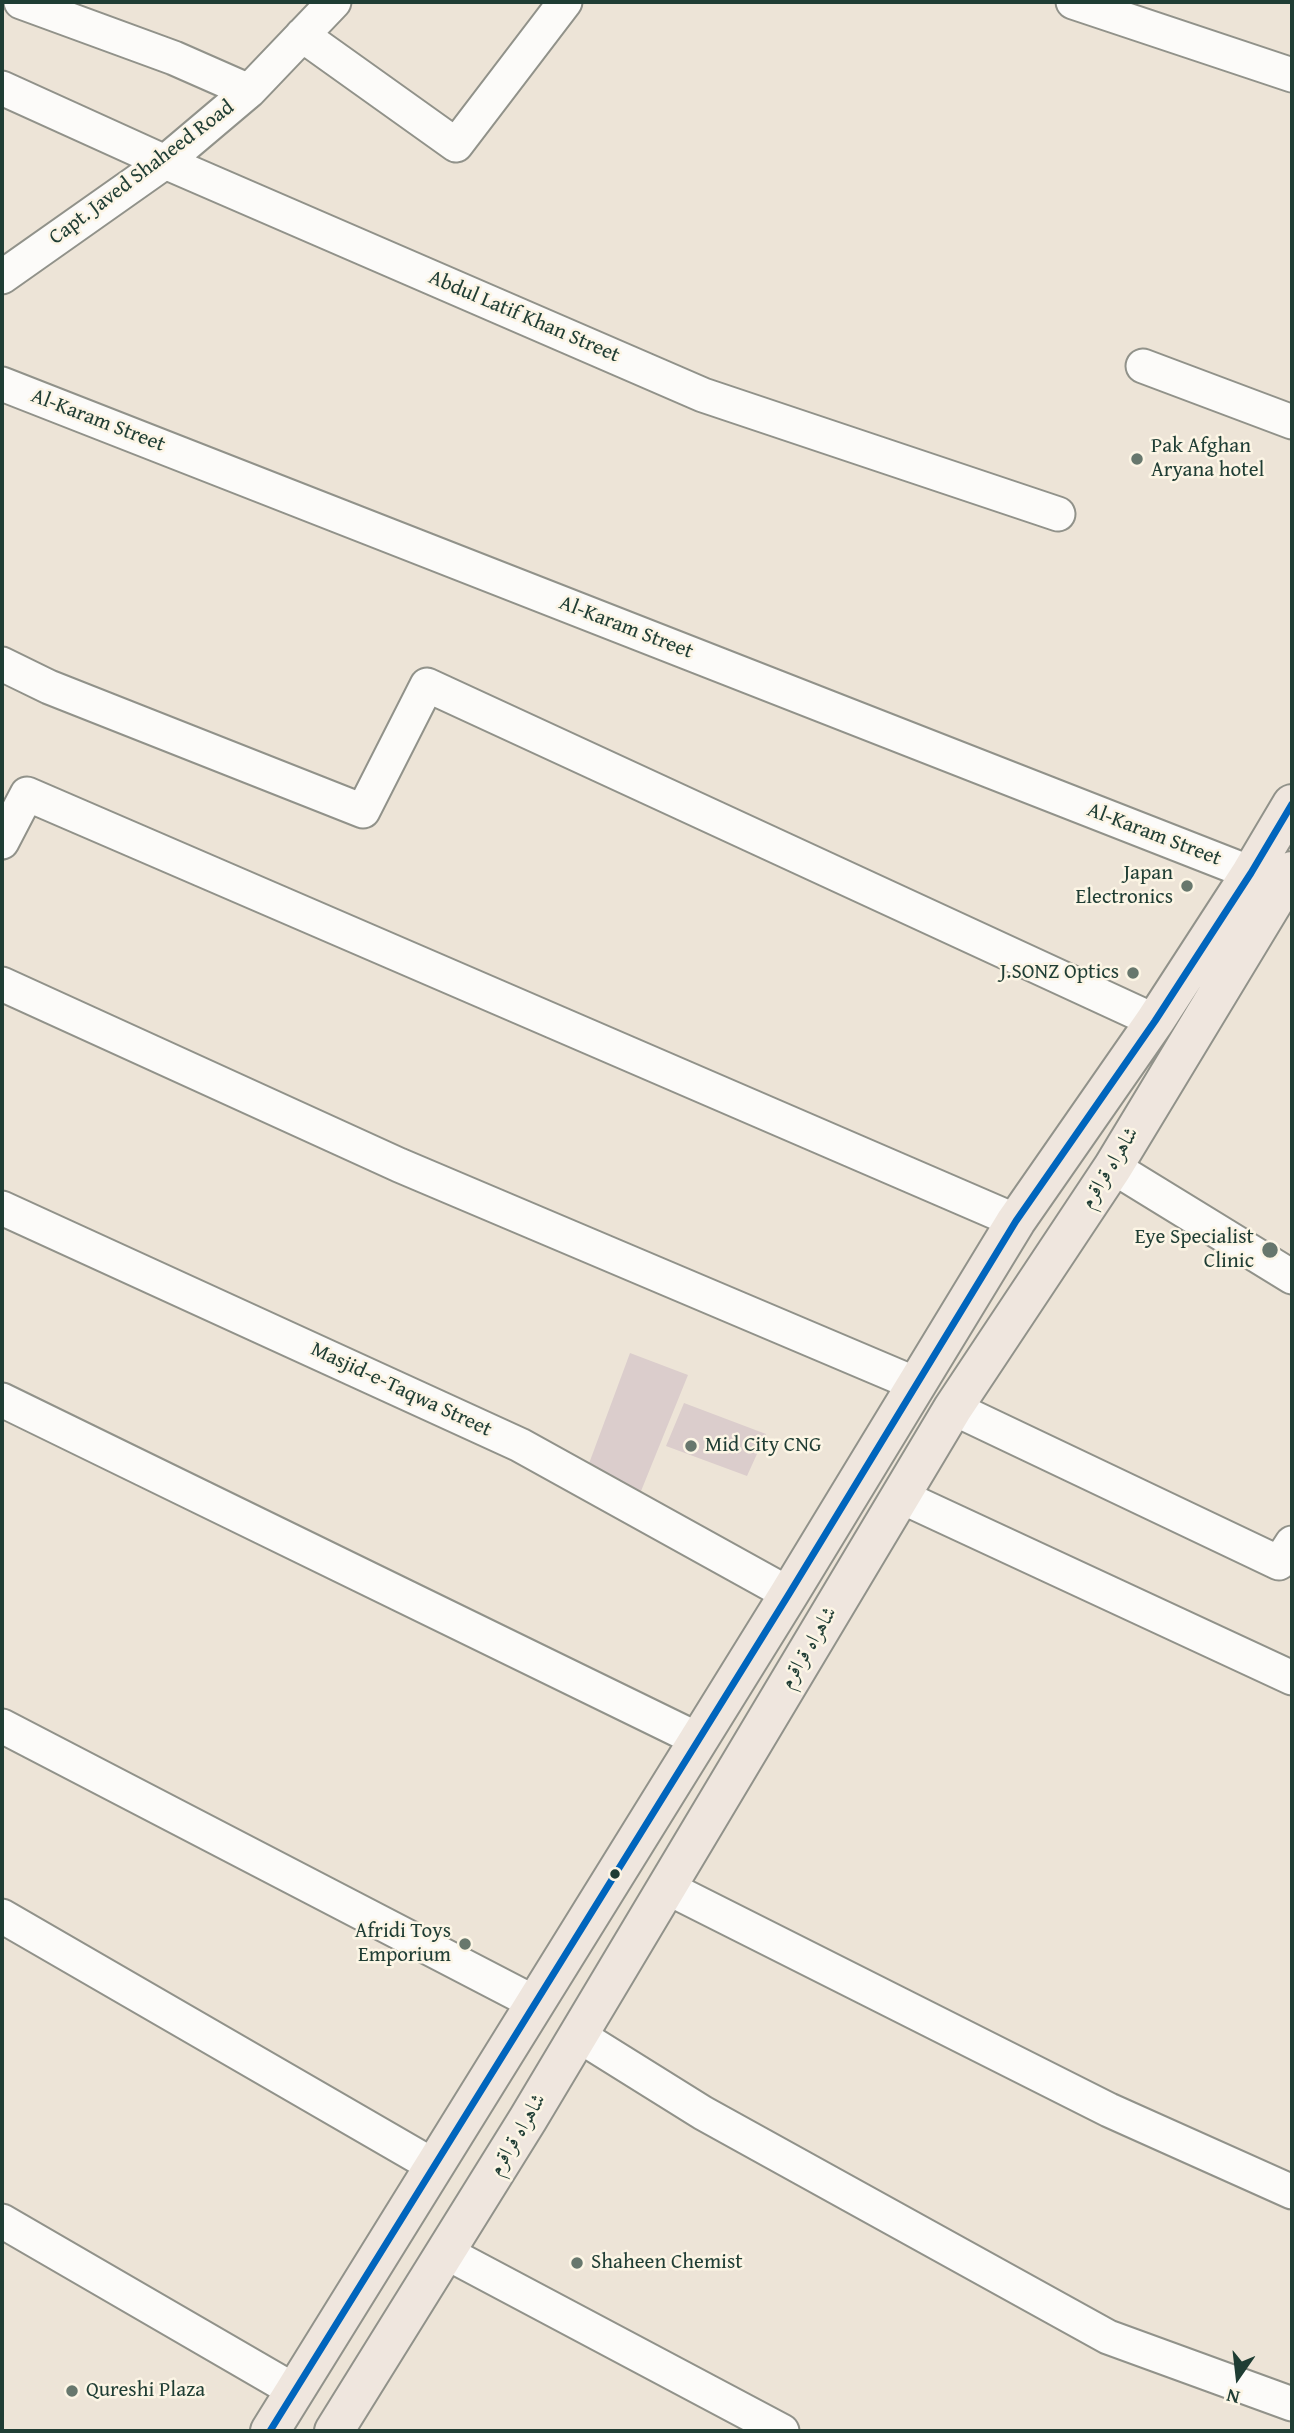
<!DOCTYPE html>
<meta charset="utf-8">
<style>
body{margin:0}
#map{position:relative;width:1294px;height:2433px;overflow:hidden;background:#ede4d7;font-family:"Gentium Book Plus",serif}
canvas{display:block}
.frame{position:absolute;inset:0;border:4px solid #1f3d34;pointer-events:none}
.north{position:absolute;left:1203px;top:2342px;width:70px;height:70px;-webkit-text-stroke:5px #fcf5e5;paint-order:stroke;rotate:194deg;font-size:19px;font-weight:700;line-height:28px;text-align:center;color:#1f3d34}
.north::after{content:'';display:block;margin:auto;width:24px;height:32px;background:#1f3d34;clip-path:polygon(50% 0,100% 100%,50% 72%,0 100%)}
</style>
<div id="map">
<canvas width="1294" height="2433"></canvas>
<div class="frame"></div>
<div class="north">N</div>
</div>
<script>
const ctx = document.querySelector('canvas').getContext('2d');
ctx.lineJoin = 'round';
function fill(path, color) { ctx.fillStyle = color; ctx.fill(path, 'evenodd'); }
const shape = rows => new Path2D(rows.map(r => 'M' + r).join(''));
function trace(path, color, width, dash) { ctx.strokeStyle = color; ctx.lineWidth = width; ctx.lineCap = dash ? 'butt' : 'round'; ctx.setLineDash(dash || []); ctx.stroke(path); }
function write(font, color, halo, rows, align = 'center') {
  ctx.font = font + ' "Gentium Book Plus",Amiri,serif'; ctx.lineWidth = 5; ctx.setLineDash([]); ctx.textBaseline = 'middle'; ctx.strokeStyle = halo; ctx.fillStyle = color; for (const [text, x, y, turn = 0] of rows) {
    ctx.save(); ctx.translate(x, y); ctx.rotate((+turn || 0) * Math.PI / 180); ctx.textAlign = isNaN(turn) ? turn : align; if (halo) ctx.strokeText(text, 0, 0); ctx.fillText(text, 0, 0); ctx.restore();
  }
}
const building = shape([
 [630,1353,688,1375,637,1501,584,1477],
 [684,1403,766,1434,747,1476,666,1446]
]);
const minor = shape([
 [21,2,174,58,249,91],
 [1073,2,1292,75],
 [302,35,456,145,565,2],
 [2,88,165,162,703,395,1058,514],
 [2,277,165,162,249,91,334,2],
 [1143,366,1292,422],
 [2,384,1251,873],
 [2,664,49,687,363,811,427,685,1155,1021],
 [2,842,27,794,1016,1221],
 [2,984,399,1165,916,1384],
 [1113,1167,1292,1277],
 [2,1208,520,1445,789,1594],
 [2,1400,699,1740],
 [953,1408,1279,1563,1292,1543],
 [900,1496,1292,1678],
 [2,1726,535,2003],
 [666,1887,1109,2110,1292,2192],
 [2,1916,434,2166],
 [578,2035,703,2113,1108,2337,1292,2404],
 [2,2221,295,2391],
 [445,2252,782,2431]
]);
const trunk = shape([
 [270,2431,789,1594,1016,1221,1155,1021,1251,873,1292,804],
 [334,2431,528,2119,953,1408,1113,1167,1292,871]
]);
const bus1 = shape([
 [270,2431,789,1594,1016,1221,1155,1021,1251,873,1292,804]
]);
const markers = [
 [1137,459,7,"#67776d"],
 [1187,886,7,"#67776d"],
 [1133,973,7,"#67776d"],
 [1270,1250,9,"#67776d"],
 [691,1446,7,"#67776d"],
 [615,1874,6,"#1f3d34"],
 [465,1944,7,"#67776d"],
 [577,2263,7,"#67776d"],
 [72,2391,7,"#67776d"]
];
const streetNames = [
 ["Capt. Javed Shaheed Road",142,173,-37],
 ["Abdul Latif Khan Street",524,317,23],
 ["Al-Karam Street",98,421,21],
 ["Al-Karam Street",626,628,21],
 ["Al-Karam Street",1154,835,21],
 ["شاہراہ قراقرم",1110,1168,-58],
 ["Masjid-e-Taqwa Street",401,1390,25],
 ["شاہراہ قراقرم",809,1648,-59],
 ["شاہراہ قراقرم",518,2135,-59]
];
const poiNames = [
 ["Pak Afghan",1151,447],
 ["Aryana hotel",1151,471],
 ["Japan",1173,874,"right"],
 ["Electronics",1173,898,"right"],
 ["J.SONZ Optics",1119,973,"right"],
 ["Eye Specialist",1254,1238,"right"],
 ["Clinic",1254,1262,"right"],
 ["Mid City CNG",705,1446],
 ["Afridi Toys",451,1932,"right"],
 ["Emporium",451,1956,"right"],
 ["Shaheen Chemist",591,2263],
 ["Qureshi Plaza",86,2391]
];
fill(building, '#dbcdcc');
trace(minor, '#91928a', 37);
trace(trunk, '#91928a', 42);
trace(minor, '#fcfbf9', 33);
trace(trunk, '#efe6de', 38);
trace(bus1, '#0065bd', 7);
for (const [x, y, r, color] of markers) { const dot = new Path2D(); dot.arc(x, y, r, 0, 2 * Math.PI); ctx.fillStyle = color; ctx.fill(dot); trace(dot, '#fcf5e5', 2.5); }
write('21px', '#1f3d34', '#fcf5e5', streetNames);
write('21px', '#1f3d34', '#fcf5e5', poiNames, 'left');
</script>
